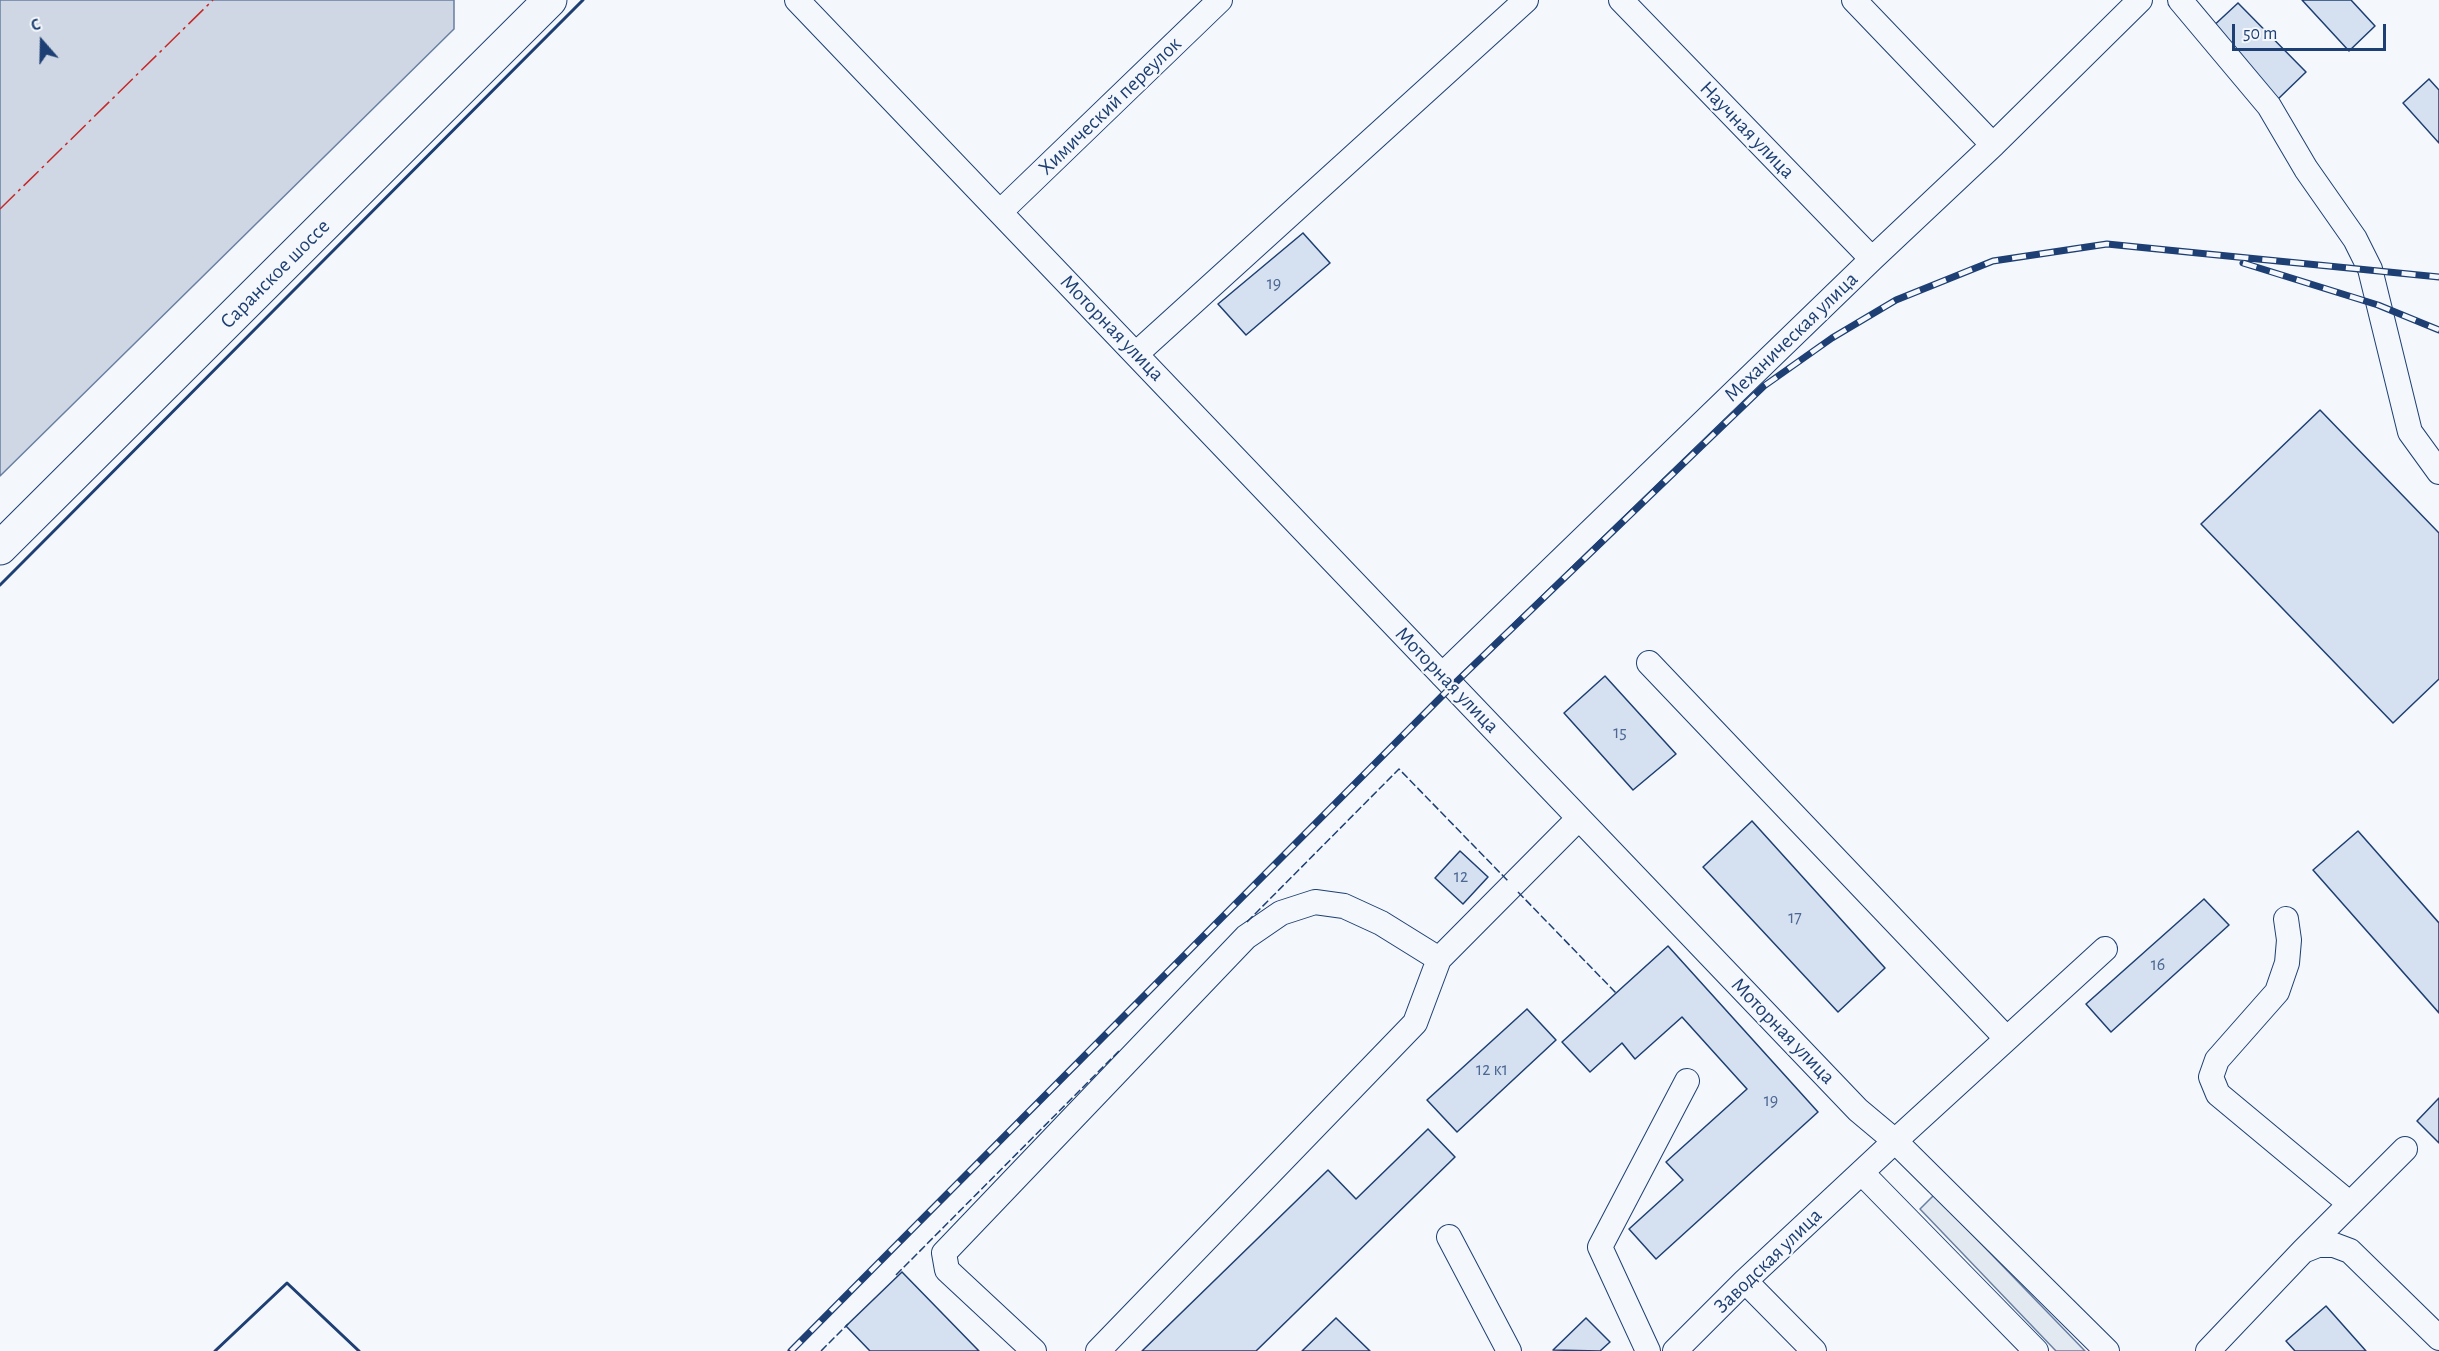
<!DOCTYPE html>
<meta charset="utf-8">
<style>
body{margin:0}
#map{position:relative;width:2439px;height:1351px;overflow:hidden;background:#f4f7fb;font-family:"Alegreya Sans",sans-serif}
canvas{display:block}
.north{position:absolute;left:12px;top:12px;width:60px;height:60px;-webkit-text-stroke:4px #f4f7fb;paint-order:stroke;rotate:340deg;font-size:16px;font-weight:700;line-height:24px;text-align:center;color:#1d3f73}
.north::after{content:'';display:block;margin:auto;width:21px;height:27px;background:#1d3f73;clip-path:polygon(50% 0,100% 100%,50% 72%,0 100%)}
.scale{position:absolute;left:2232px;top:24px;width:154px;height:27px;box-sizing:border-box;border:3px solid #1d3f73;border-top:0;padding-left:8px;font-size:18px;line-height:21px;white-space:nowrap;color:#1d3f73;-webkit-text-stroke:4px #f4f7fb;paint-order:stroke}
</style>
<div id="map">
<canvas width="2439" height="1351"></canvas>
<div class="north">С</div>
<div class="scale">50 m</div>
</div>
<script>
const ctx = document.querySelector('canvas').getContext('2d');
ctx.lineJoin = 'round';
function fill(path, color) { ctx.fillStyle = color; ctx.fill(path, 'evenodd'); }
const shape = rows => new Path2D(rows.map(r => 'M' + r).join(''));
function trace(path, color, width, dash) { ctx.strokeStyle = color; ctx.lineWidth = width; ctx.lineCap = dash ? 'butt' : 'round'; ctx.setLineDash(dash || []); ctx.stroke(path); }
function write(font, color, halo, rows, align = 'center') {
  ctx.font = font + ' "Alegreya Sans",sans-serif'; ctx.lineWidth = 4.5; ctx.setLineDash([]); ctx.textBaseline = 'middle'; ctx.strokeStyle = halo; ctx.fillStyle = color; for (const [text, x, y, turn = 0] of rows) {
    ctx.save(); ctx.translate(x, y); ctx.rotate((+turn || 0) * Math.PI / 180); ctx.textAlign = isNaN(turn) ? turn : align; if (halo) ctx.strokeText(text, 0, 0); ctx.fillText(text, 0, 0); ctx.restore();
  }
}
const green = shape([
 [1934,1195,2085,1351,2056,1351,1920,1209,1934,1195]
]);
const water = shape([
 [0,0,454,0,454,29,0,476,0,0]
]);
const building = shape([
 [2302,0,2351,0,2375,26,2349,51,2302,0],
 [2238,3,2306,72,2277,100,2209,30,2238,3],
 [2429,79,2439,90,2439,143,2403,103,2429,79],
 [1303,233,1330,263,1246,335,1218,304,1303,233],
 [2320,410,2439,533,2439,679,2393,723,2201,524,2320,410],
 [1605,676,1676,754,1633,790,1564,713,1605,676],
 [1752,821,1885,968,1838,1012,1703,867,1752,821],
 [2358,831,2439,923,2439,1013,2313,870,2358,831],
 [1460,851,1488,877,1463,904,1435,878,1460,851],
 [2204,899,2229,925,2111,1032,2086,1004,2204,899],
 [1668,946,1818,1112,1656,1259,1629,1229,1683,1180,1666,1162,1747,1089,1682,1017,1635,1059,1622,1043,1590,1072,1562,1042,1668,946],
 [1527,1009,1556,1040,1457,1132,1427,1100,1527,1009],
 [2439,1098,2439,1143,2417,1121,2439,1098],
 [1428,1129,1455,1157,1256,1351,1142,1351,1328,1170,1356,1199,1428,1129],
 [902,1272,979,1351,870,1351,846,1326,902,1272],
 [2326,1306,2366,1351,2295,1351,2286,1341,2326,1306],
 [1336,1318,1370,1351,1302,1351,1336,1318],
 [1586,1318,1610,1342,1600,1351,1553,1350,1586,1318]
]);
const minor = shape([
 [797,0,1858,1110,1895,1141,2107,1351],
 [1621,0,1872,259],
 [1854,0,1993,145],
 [2180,0,2269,106,2306,169,2355,239,2370,269,2410,432,2439,472],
 [1000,212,1220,0],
 [1136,354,1526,0],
 [1649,663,2006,1038],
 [1442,675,1872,259,1993,145,2140,0],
 [2286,919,2289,940,2287,963,2277,992,2217,1060,2211,1077,2218,1094,2349,1203],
 [1862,1173,2036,1351],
 [1449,1237,1509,1351],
 [2303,1251,2405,1149],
 [1745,1281,1814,1351],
 [1034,1351,947,1270,944,1253,1246,937,1281,913,1315,902,1344,906,1381,923,1439,959],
 [1098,1351,1415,1023,1439,959,1578,819],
 [1648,1351,1600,1247,1687,1081],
 [1675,1351,1745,1281,1895,1141,2105,949],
 [2208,1351,2303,1251,2318,1245,2334,1245,2350,1251,2439,1338]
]);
const highway = shape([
 [0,548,550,0]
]);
const rail = shape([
 [2243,263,2378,305,2439,330],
 [791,1351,1453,685,1764,386,1832,338,1896,300,1993,261,2107,244,2439,277]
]);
const fence = shape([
 [1518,892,1616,993],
 [1247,922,1399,769,1508,881],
 [896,1275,1120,1050],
 [821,1351,848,1324]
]);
const wall = shape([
 [0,585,583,0],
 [215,1351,287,1283,359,1351]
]);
const power = shape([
 [0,209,213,0]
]);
const numberNames = [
 ["19",1274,284],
 ["15",1620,733],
 ["12",1461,877],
 ["17",1795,918],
 ["16",2158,965],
 ["12 к1",1492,1070],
 ["19",1771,1101]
];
const streetNames = [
 ["Химический переулок",1110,106,-44],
 ["Научная улица",1747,130,46],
 ["Саранское шоссе",275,274,-45],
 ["Моторная улица",1112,328,46],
 ["Механическая улица",1791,337,-44],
 ["Моторная улица",1447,680,46],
 ["Моторная улица",1783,1031,46],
 ["Заводская улица",1768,1261,-44]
];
fill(green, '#e3e9f0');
trace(green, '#687fa3', 1.5);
fill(water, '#cfd7e4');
trace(water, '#687fa3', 1.5);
fill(building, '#d5e0f0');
trace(building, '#1d3f73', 1.5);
trace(minor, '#1d3f73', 26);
trace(highway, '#1d3f73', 35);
trace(minor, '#f4f7fb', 24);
trace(highway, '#f4f7fb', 33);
trace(rail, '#1d3f73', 7);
trace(rail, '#f4f7fb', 4.5, [14]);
trace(fence, '#1d3f73', 1.5, [8, 3]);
trace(wall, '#1d3f73', 3);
trace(power, '#c62828', 1.5, [21, 4.5, 3, 4.5]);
write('18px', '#4b6792', null, numberNames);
write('21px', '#1d3f73', '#f4f7fb', streetNames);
</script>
